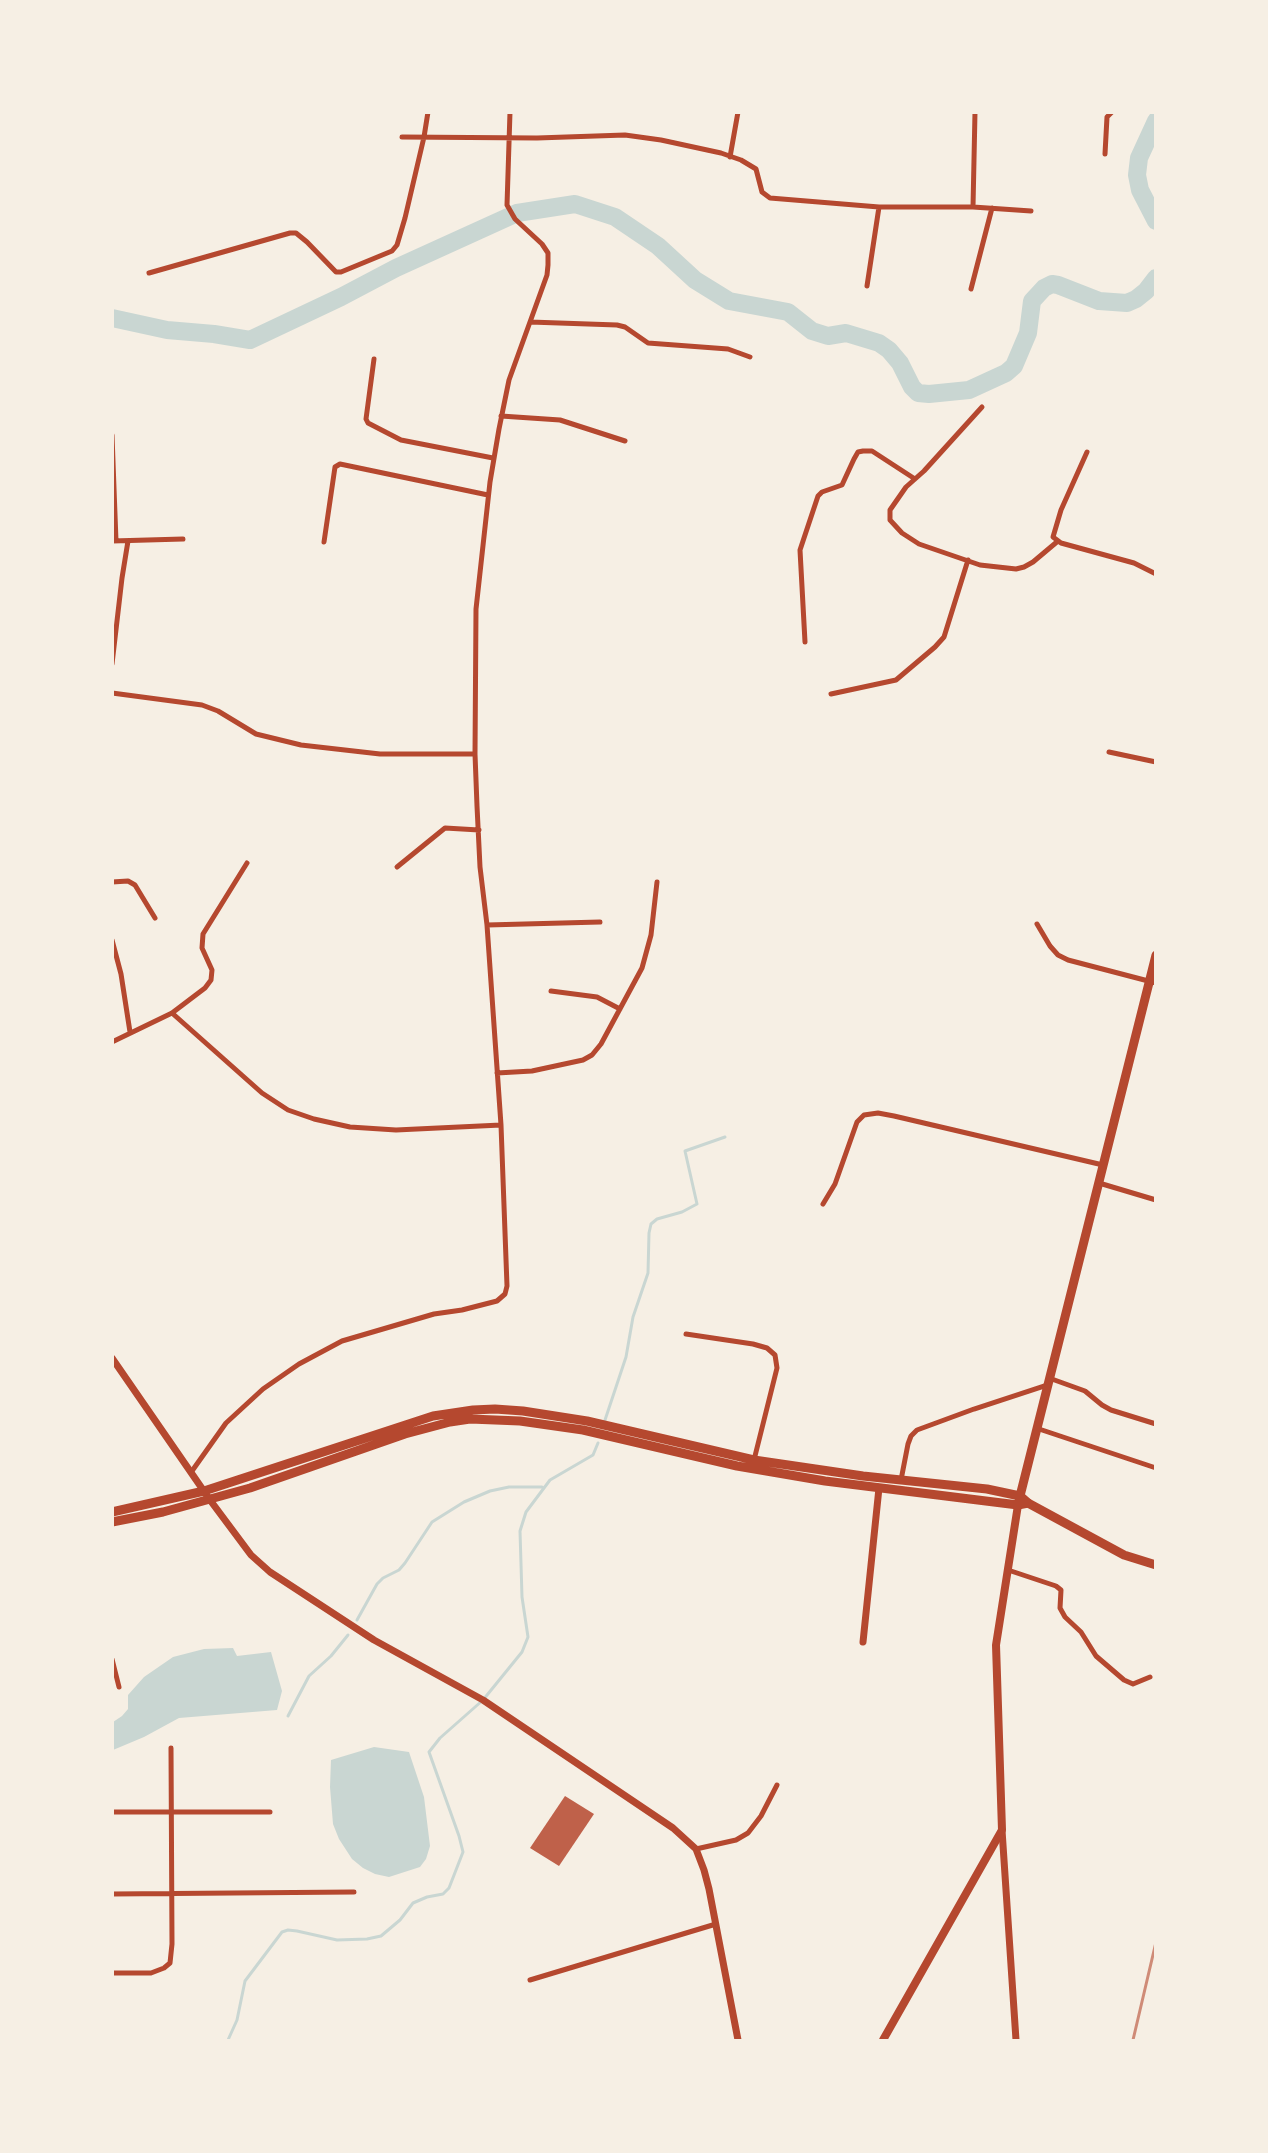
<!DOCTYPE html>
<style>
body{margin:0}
#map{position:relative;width:1268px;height:2153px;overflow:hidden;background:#f6efe4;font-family:"Open Sans",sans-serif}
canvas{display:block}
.frame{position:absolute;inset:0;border:114px solid #f6efe4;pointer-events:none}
</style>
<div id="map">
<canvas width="1268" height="2153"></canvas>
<div class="frame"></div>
</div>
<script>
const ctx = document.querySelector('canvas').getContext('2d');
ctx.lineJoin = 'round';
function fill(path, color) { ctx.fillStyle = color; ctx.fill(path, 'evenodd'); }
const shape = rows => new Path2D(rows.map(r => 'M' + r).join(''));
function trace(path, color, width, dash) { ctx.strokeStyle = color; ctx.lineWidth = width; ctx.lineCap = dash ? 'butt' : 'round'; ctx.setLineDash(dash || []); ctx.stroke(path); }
const water = shape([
 [233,1648,237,1656,271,1652,282,1691,277,1710,179,1718,144,1737,113,1750,113,1722,122,1716,128,1709,128,1695,144,1677,173,1657,204,1649],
 [374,1747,409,1752,424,1797,430,1846,426,1859,420,1867,389,1877,375,1874,363,1868,352,1859,339,1839,333,1824,330,1787,331,1760]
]);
const stream = shape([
 [605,1420,626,1357,633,1317,648,1273,649,1233,651,1224,657,1219,682,1212,697,1204,685,1151,725,1137],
 [357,1620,377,1584,383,1578,399,1570,405,1563,432,1522,464,1502,490,1491,509,1487,542,1487],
 [288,1716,309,1676,331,1656,348,1635],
 [228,2040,237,2020,245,1981,282,1932,288,1930,297,1931,337,1940,367,1939,381,1936,400,1920,413,1903,427,1897,443,1894,449,1888,463,1852,459,1836,429,1752,440,1738,483,1700,522,1652,528,1637,522,1597,520,1531,526,1512,550,1480,593,1455,598,1443]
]);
const river = shape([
 [1156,121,1139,158,1137,175,1140,190,1156,221],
 [112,318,167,330,214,334,250,340,341,297,396,268,517,213,575,204,615,217,658,246,695,280,729,301,788,312,812,331,828,336,846,333,879,343,889,350,900,363,912,387,918,393,929,394,969,390,1006,373,1014,366,1028,333,1032,301,1044,288,1052,284,1058,285,1099,301,1127,303,1136,299,1146,291,1156,278]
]);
const building = shape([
 [565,1796,594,1814,559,1866,530,1848]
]);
const minor = shape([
 [402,137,537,138,625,135,661,140,721,153,741,160,756,169,762,192,770,198,879,207,973,207,1031,211],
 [1105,154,1107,117,1112,112],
 [730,157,738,112],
 [973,207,975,112],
 [149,273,290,233,296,233,307,242,336,272,341,272,392,251,397,245,405,218,424,137,428,112],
 [867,286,879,207],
 [971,289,992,208],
 [530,322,617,325,625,327,648,343,728,349,750,357],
 [374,359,366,419,368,423,401,440,493,458],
 [982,407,924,471,906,487,890,510,890,520,902,533,919,544,980,565,1016,569,1024,567,1033,562,1058,541],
 [501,416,560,420,625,441],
 [112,435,116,541],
 [1087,452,1061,510,1053,537,1061,543,1134,563,1156,574],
 [112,541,183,539],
 [324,542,335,467,340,464,488,495],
 [805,642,800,550,818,496,822,492,842,485,854,459,858,452,863,451,872,451,915,479],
 [112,664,122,578,128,541],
 [112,693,202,705,218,711,256,734,301,745,380,754,475,754],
 [831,694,896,680,935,647,944,637,968,560],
 [1109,752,1156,762],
 [397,867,445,828,479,830],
 [112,882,128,881,135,885,155,918],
 [1037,924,1050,946,1058,955,1068,960,1156,983],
 [487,925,600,922],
 [112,940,121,974,130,1032],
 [551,991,597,997,620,1009],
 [172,1013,262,1093,288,1110,314,1119,350,1127,396,1130,501,1125],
 [112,1042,172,1013,205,988,211,980,212,970,202,948,203,934,247,863],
 [497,1073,532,1071,583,1060,592,1055,601,1044,642,968,651,935,657,882],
 [1099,1183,1156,1200],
 [823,1204,835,1184,857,1122,864,1115,878,1113,894,1116,1103,1165],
 [686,1334,753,1344,767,1348,775,1355,777,1368,754,1460],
 [1049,1378,1085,1391,1102,1405,1111,1410,1156,1424],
 [1036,1428,1156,1468],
 [192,1471,226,1423,263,1389,299,1364,342,1341,434,1314,462,1310,497,1301,505,1294,507,1286,501,1125,487,925,480,867,477,806,475,754,476,609,490,482,499,429,509,380,547,275,548,265,548,253,542,244,515,219,507,205,510,112],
 [901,1480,908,1444,911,1436,917,1430,974,1409,1047,1385],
 [1008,1570,1056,1586,1061,1590,1060,1608,1065,1617,1081,1632,1096,1656,1124,1680,1133,1684,1150,1677],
 [112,1659,119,1687],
 [112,1812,270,1812],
 [696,1849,736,1840,748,1833,761,1816,777,1785],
 [112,1894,354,1892],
 [112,1973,151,1973,164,1968,170,1963,172,1944,171,1748],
 [530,1980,716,1924]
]);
const tertiary = shape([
 [112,1358,210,1500,251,1555,270,1572,374,1640,483,1700,673,1828,696,1849,704,1870,709,1889,738,2040],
 [863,1642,879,1488],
 [1002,1830,1016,2040]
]);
const secondary = shape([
 [883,2040,1002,1830,996,1645,1018,1505]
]);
const primary = shape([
 [1028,1503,1124,1555,1156,1565]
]);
const trunk = shape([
 [1019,1500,1156,955],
 [112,1512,204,1491,433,1416,473,1410,495,1409,523,1411,587,1421,754,1460,863,1476,987,1489,1020,1496,1028,1503],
 [112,1522,163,1512,250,1488,405,1434,450,1422,470,1419,520,1421,583,1430,737,1466,825,1481,1018,1505,1028,1503]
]);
const rail = shape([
 [1133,2040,1156,1942]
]);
fill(water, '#c9d6d2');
trace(stream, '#c9d6d2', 3);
trace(river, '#c9d6d2', 18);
fill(building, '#bf614a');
trace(minor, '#b5482f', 5);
trace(tertiary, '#b5482f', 7);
trace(secondary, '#b5482f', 8);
trace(primary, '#b5482f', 9);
trace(trunk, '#b5482f', 9);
trace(rail, '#cf8b77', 3);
</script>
